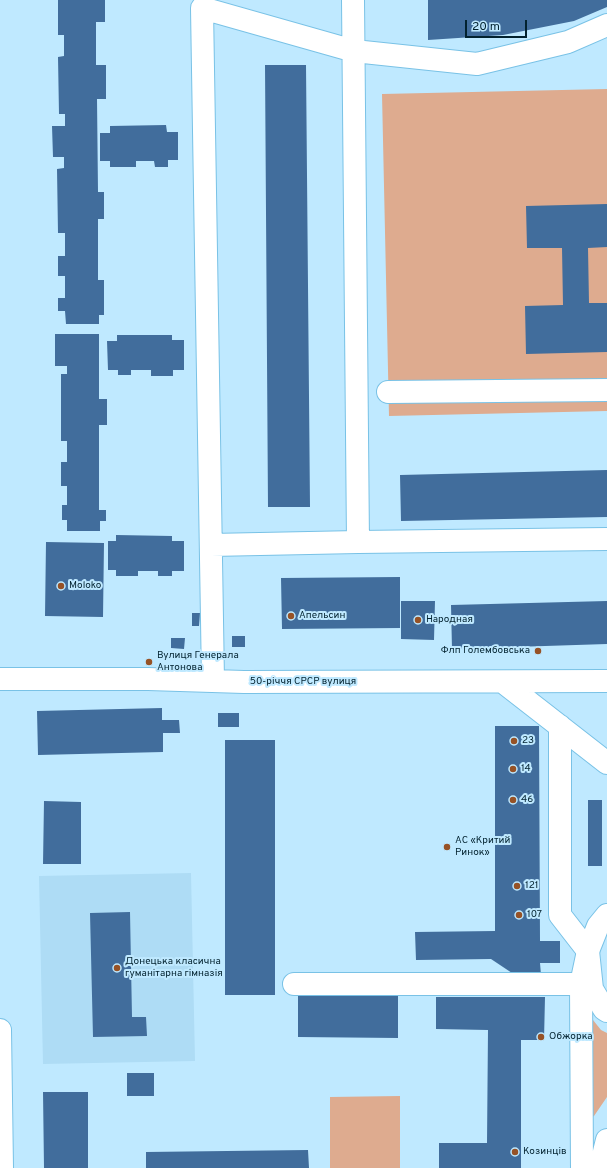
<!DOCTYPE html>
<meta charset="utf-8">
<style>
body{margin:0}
#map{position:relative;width:607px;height:1168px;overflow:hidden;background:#bfe9ff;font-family:Overpass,sans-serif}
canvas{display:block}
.scale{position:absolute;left:465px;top:20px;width:62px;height:18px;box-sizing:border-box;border:2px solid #02222f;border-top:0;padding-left:5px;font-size:12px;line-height:14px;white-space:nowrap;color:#02222f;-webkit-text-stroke:3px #bfe9ff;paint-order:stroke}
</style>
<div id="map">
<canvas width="607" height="1168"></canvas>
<div class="scale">20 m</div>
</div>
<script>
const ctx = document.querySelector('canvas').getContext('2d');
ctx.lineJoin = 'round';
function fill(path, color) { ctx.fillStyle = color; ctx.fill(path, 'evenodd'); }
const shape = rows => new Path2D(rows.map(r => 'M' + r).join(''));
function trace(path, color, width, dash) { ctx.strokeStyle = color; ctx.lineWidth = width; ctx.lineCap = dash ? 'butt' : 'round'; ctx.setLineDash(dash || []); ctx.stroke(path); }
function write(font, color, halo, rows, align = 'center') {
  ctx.font = font + ' Overpass,sans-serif'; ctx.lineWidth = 4; ctx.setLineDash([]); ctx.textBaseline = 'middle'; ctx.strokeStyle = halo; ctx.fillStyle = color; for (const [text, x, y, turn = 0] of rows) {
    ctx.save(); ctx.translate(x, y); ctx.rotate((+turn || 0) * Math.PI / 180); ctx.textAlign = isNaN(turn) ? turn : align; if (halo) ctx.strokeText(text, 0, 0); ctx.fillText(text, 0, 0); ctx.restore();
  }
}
const built = shape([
 [191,873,195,1061,43,1064,39,876]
]);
const green = shape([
 [607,89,607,411,389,416,382,94],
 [593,1020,601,1030,607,1033,607,1097,594,1116,590,1118,587,1114],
 [400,1096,400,1168,330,1168,330,1097]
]);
const building = shape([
 [58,0,105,0,105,22,96,22,96,65,106,65,106,99,97,99,98,192,104,192,104,219,98,219,98,280,104,280,104,315,99,315,99,324,66,324,65,311,58,311,58,298,65,298,65,276,58,276,58,256,65,256,65,233,58,233,57,169,64,168,64,157,53,157,52,126,65,126,65,114,59,114,58,57,64,56,64,35,58,35],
 [428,0,607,0,607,7,574,21,503,35,428,40],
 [265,65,306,65,310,507,268,507],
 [166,125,167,132,178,132,178,160,168,160,168,167,155,167,154,161,136,161,136,167,110,167,110,161,100,161,100,133,110,133,110,126],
 [607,204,607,247,588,248,589,303,607,303,607,352,526,354,525,306,563,305,562,248,527,248,526,206],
 [55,334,99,334,99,399,107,399,107,425,99,425,99,510,106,510,106,521,100,521,100,531,67,531,67,520,62,520,62,505,67,505,67,486,61,486,61,462,67,462,67,441,61,441,61,374,67,374,67,366,55,366],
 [117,335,172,335,172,340,184,340,184,370,173,370,173,376,151,376,151,370,131,370,131,375,118,375,118,370,108,370,107,341,117,341],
 [607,470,607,517,401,521,400,475],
 [116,535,172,536,172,541,184,541,184,571,172,571,172,576,158,576,158,571,138,571,138,576,116,576,116,570,108,570,108,541,116,541],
 [46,542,104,543,103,617,45,616],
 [400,577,400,628,282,629,281,578],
 [401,601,435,601,434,640,401,639],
 [607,601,607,644,452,649,451,605],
 [192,613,200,613,199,626,192,626],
 [232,636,245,636,245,647,232,647],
 [171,638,185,638,184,649,171,648],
 [162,708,162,720,179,720,180,733,163,733,163,752,38,755,37,711],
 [218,713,239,713,239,727,218,727],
 [495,726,539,726,540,941,560,941,560,963,540,963,541,975,515,975,491,959,416,960,415,932,495,931],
 [225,740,275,740,275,995,225,995],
 [588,800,602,800,602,866,588,866],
 [44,801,81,802,81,864,43,864],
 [130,912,132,1017,146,1017,147,1036,93,1037,90,913],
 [298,992,398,992,398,1038,298,1037],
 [436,997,545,997,544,1040,521,1040,521,1168,439,1168,439,1143,487,1143,488,1030,436,1029],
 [127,1073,154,1073,154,1096,127,1096],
 [43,1092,88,1092,88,1168,44,1168],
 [308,1150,309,1168,146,1168,146,1152]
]);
const minor = shape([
 [388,392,607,390],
 [358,542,607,539],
 [211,545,358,542,353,0],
 [0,679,148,679,244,682,607,681],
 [213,681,202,8,354,51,477,64,568,42,607,25],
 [503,682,607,763],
 [560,726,560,915,588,951,592,989,604,1009,607,1011],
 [294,984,581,984],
 [0,1030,2,1168]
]);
const major = shape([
 [582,1168,581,984,588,951,598,926,607,915],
 [600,1168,607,1140]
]);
const markers = [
 [61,586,4,"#965226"],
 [291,616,4,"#965226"],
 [418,620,4,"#965226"],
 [538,651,4,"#965226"],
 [149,662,4,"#965226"],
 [514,741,4,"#965226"],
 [513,769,4,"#965226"],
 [513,800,4,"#965226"],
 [447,847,4,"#965226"],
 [517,886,4,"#965226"],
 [519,915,4,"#965226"],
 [117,968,4,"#965226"],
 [541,1037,4,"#965226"],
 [515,1152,4,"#965226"]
];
const poiNames = [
 ["Moloko",69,586],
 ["Апельсин",299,616],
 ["Народная",426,620],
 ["Флп Голембовська",530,651,"right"],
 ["Вулиця Генерала",157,656],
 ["Антонова",157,668],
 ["23",522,741],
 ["14",521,769],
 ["46",521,800],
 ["АС «Критий",455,841],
 ["Ринок»",455,853],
 ["121",525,886],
 ["107",527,915],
 ["Донецька класична",125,962],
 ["гуманітарна гімназія",125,974],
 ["Обжорка",549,1037],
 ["Козинців",523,1152]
];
const streetNames = [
 ["50-річчя СРСР вулиця",303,682]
];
fill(built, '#aedcf5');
fill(green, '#deab8f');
fill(building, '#416d9c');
trace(minor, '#79c2e6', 24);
trace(major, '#79c2e6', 24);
trace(minor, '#fff', 22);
trace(major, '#fff', 22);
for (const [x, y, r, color] of markers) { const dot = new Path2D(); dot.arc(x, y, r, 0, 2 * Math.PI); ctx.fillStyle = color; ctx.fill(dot); trace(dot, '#bfe9ff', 1.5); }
write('10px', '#02222f', '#bfe9ff', poiNames, 'left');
write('10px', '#02222f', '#bfe9ff', streetNames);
</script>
